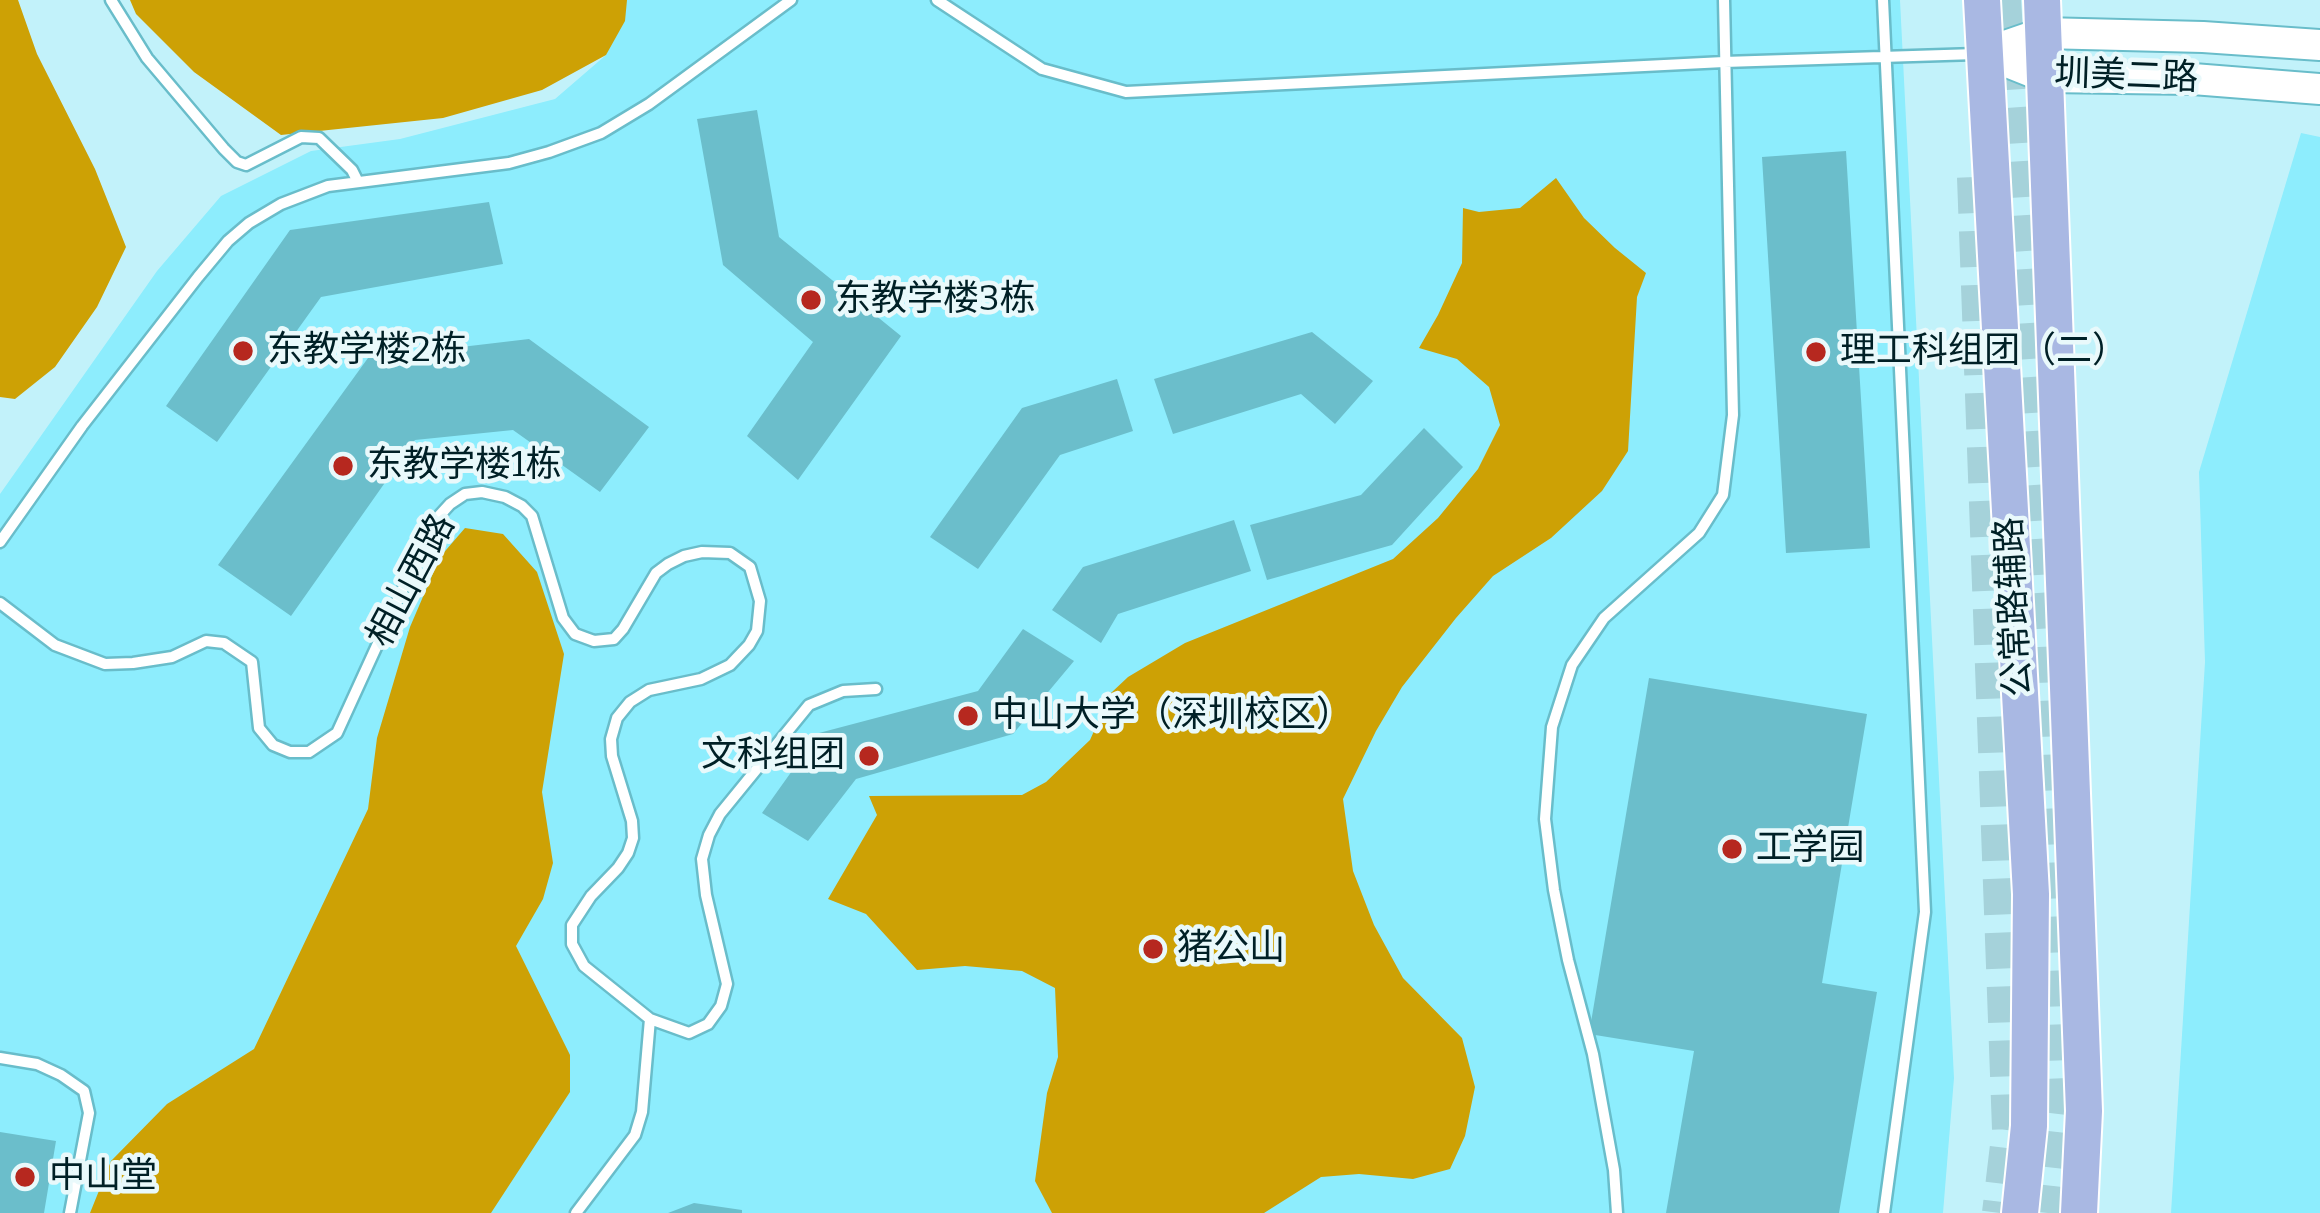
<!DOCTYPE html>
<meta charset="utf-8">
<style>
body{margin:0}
canvas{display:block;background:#c2f2fa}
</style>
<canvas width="2320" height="1213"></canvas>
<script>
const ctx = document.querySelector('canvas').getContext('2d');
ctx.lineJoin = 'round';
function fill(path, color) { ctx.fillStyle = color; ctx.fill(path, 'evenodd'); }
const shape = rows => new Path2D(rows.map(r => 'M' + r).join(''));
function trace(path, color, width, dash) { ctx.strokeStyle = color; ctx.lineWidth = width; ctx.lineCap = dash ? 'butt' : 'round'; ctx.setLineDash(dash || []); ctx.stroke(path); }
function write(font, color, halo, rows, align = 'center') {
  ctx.font = font + ' Bitter,"Noto Sans SC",serif'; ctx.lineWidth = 9; ctx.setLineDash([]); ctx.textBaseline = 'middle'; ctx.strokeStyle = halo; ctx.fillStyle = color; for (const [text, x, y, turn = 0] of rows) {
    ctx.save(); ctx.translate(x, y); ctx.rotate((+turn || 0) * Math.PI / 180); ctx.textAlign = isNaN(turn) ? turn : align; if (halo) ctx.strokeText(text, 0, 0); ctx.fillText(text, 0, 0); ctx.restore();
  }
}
const built = shape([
 [620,0,1900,0,1954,1078,1943,1213,0,1213,0,494,157,271,221,196,311,151,400,139,555,99,606,55],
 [2301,133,2320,137,2320,1213,2171,1213,2205,662,2199,472]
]);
const forest = shape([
 [0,0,18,0,37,54,95,169,126,247,97,307,55,367,15,399,0,397],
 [130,0,627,0,625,21,606,55,542,90,443,118,281,135,194,72,136,14],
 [1556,178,1584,218,1615,248,1646,273,1637,297,1628,451,1602,491,1551,538,1493,576,1456,618,1402,687,1376,731,1343,799,1353,871,1374,925,1403,978,1462,1038,1475,1087,1465,1136,1450,1169,1413,1179,1359,1174,1321,1177,1264,1213,1052,1213,1035,1181,1047,1093,1058,1057,1055,988,1022,971,965,966,917,970,866,914,828,899,877,815,869,796,1022,795,1046,782,1090,740,1111,693,1128,677,1185,643,1393,559,1438,518,1478,469,1500,425,1489,387,1457,359,1419,348,1438,315,1462,263,1463,208,1479,212,1520,208],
 [465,528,503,534,537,572,564,654,542,792,553,863,543,899,516,946,570,1055,570,1092,491,1213,90,1213,111,1161,167,1104,254,1049,368,809,377,738,410,627,440,557]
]);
const building = shape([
 [757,110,779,237,901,336,798,480,747,436,813,342,723,265,697,119],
 [1846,151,1870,548,1786,553,1762,157],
 [489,202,503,264,321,297,217,442,166,406,290,230],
 [1312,332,1373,381,1335,424,1301,394,1173,434,1154,379],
 [529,339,649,427,600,492,513,430,415,440,291,616,218,565,368,358],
 [1117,379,1133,431,1060,455,978,569,930,537,1022,408],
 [1424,428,1463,467,1392,545,1267,580,1250,525,1361,495],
 [1234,520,1251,571,1118,614,1101,643,1052,610,1083,567],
 [1023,629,1074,661,1013,734,856,779,808,841,762,813,819,733,978,691],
 [1649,678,1867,714,1822,983,1877,992,1839,1213,1666,1213,1694,1051,1589,1034],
 [0,1132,56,1141,44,1213,0,1213],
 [694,1203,742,1210,742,1213,668,1213]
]);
const trunkTunnel = shape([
 [2003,0,2044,638,2062,1091,2048,1213],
 [1975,177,2010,1129,2000,1213]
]);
const service = shape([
 [111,0,147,58,224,149,237,162,246,165,301,137,319,138,352,170,358,182],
 [937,0,1042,69,1126,92,1724,62,1976,54],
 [1883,0,1925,912,1884,1213],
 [0,542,82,426,198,277,228,241,249,223,281,204,328,186,509,163,549,152,601,133,649,104,791,0],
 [0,603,55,645,105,664,133,663,172,657,206,641,224,643,252,662,259,728,273,745,290,752,309,752,337,733,427,536,439,516,450,504,465,494,482,492,505,497,522,506,532,516,563,618,575,634,594,641,614,639,623,629,656,573,668,564,684,556,702,552,730,553,750,567,760,601,757,631,749,645,730,665,701,679,649,690,630,702,617,718,611,739,612,756,632,821,633,838,628,853,618,868,591,896,572,925,572,944,584,966,650,1019,689,1033,708,1024,721,1006,727,984,706,895,702,859,709,835,720,814,809,705,843,691,876,689],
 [0,1058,37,1064,61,1075,84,1091,89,1113,70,1213],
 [576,1213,635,1135,642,1112,650,1019],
 [1617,1213,1614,1170,1593,1054,1568,960,1554,890,1545,819,1552,727,1572,665,1604,618,1699,533,1723,495,1733,415,1724,0]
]);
const secondary = shape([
 [1985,53,2045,77,2193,79,2320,89],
 [1985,53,2043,33,2203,37,2320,45]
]);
const primary = shape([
 [1982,0,2031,894,2029,1126,2020,1213],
 [2042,0,2084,1111,2079,1213]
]);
const markers = [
 [811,300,12,"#b6281f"],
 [243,351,12,"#b6281f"],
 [1816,352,12,"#b6281f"],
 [343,466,12,"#b6281f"],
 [968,716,12,"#b6281f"],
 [869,756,12,"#b6281f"],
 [1732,849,12,"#b6281f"],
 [1153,949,12,"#b6281f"],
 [25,1177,12,"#b6281f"]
];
const streetNames = [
 ["圳美二路",2126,77,2],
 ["相山西路",412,581,-62],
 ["公常路辅路",2015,607,-93]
];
const poiNames = [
 ["东教学楼3栋",835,300],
 ["东教学楼2栋",267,351],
 ["理工科组团（二）",1840,352],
 ["东教学楼1栋",367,466],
 ["中山大学（深圳校区）",992,716],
 ["文科组团",845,756,"right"],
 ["工学园",1756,849],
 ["猪公山",1177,949],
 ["中山堂",49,1177]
];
fill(built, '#8dedfd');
fill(forest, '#cda105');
fill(building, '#6bbecb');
trace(trunkTunnel, '#a5d2da', 36, [36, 18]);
trace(service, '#69bdca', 15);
trace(secondary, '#69bdca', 34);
trace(primary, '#fff', 40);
trace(service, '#fff', 10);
trace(secondary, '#fff', 30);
trace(primary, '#a9b8e3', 36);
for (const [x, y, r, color] of markers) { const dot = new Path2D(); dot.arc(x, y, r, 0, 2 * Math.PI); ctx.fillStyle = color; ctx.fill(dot); trace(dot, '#e9f9fb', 4.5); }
write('36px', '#002026', '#e9f9fb', streetNames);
write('36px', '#002026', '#e9f9fb', poiNames, 'left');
</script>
